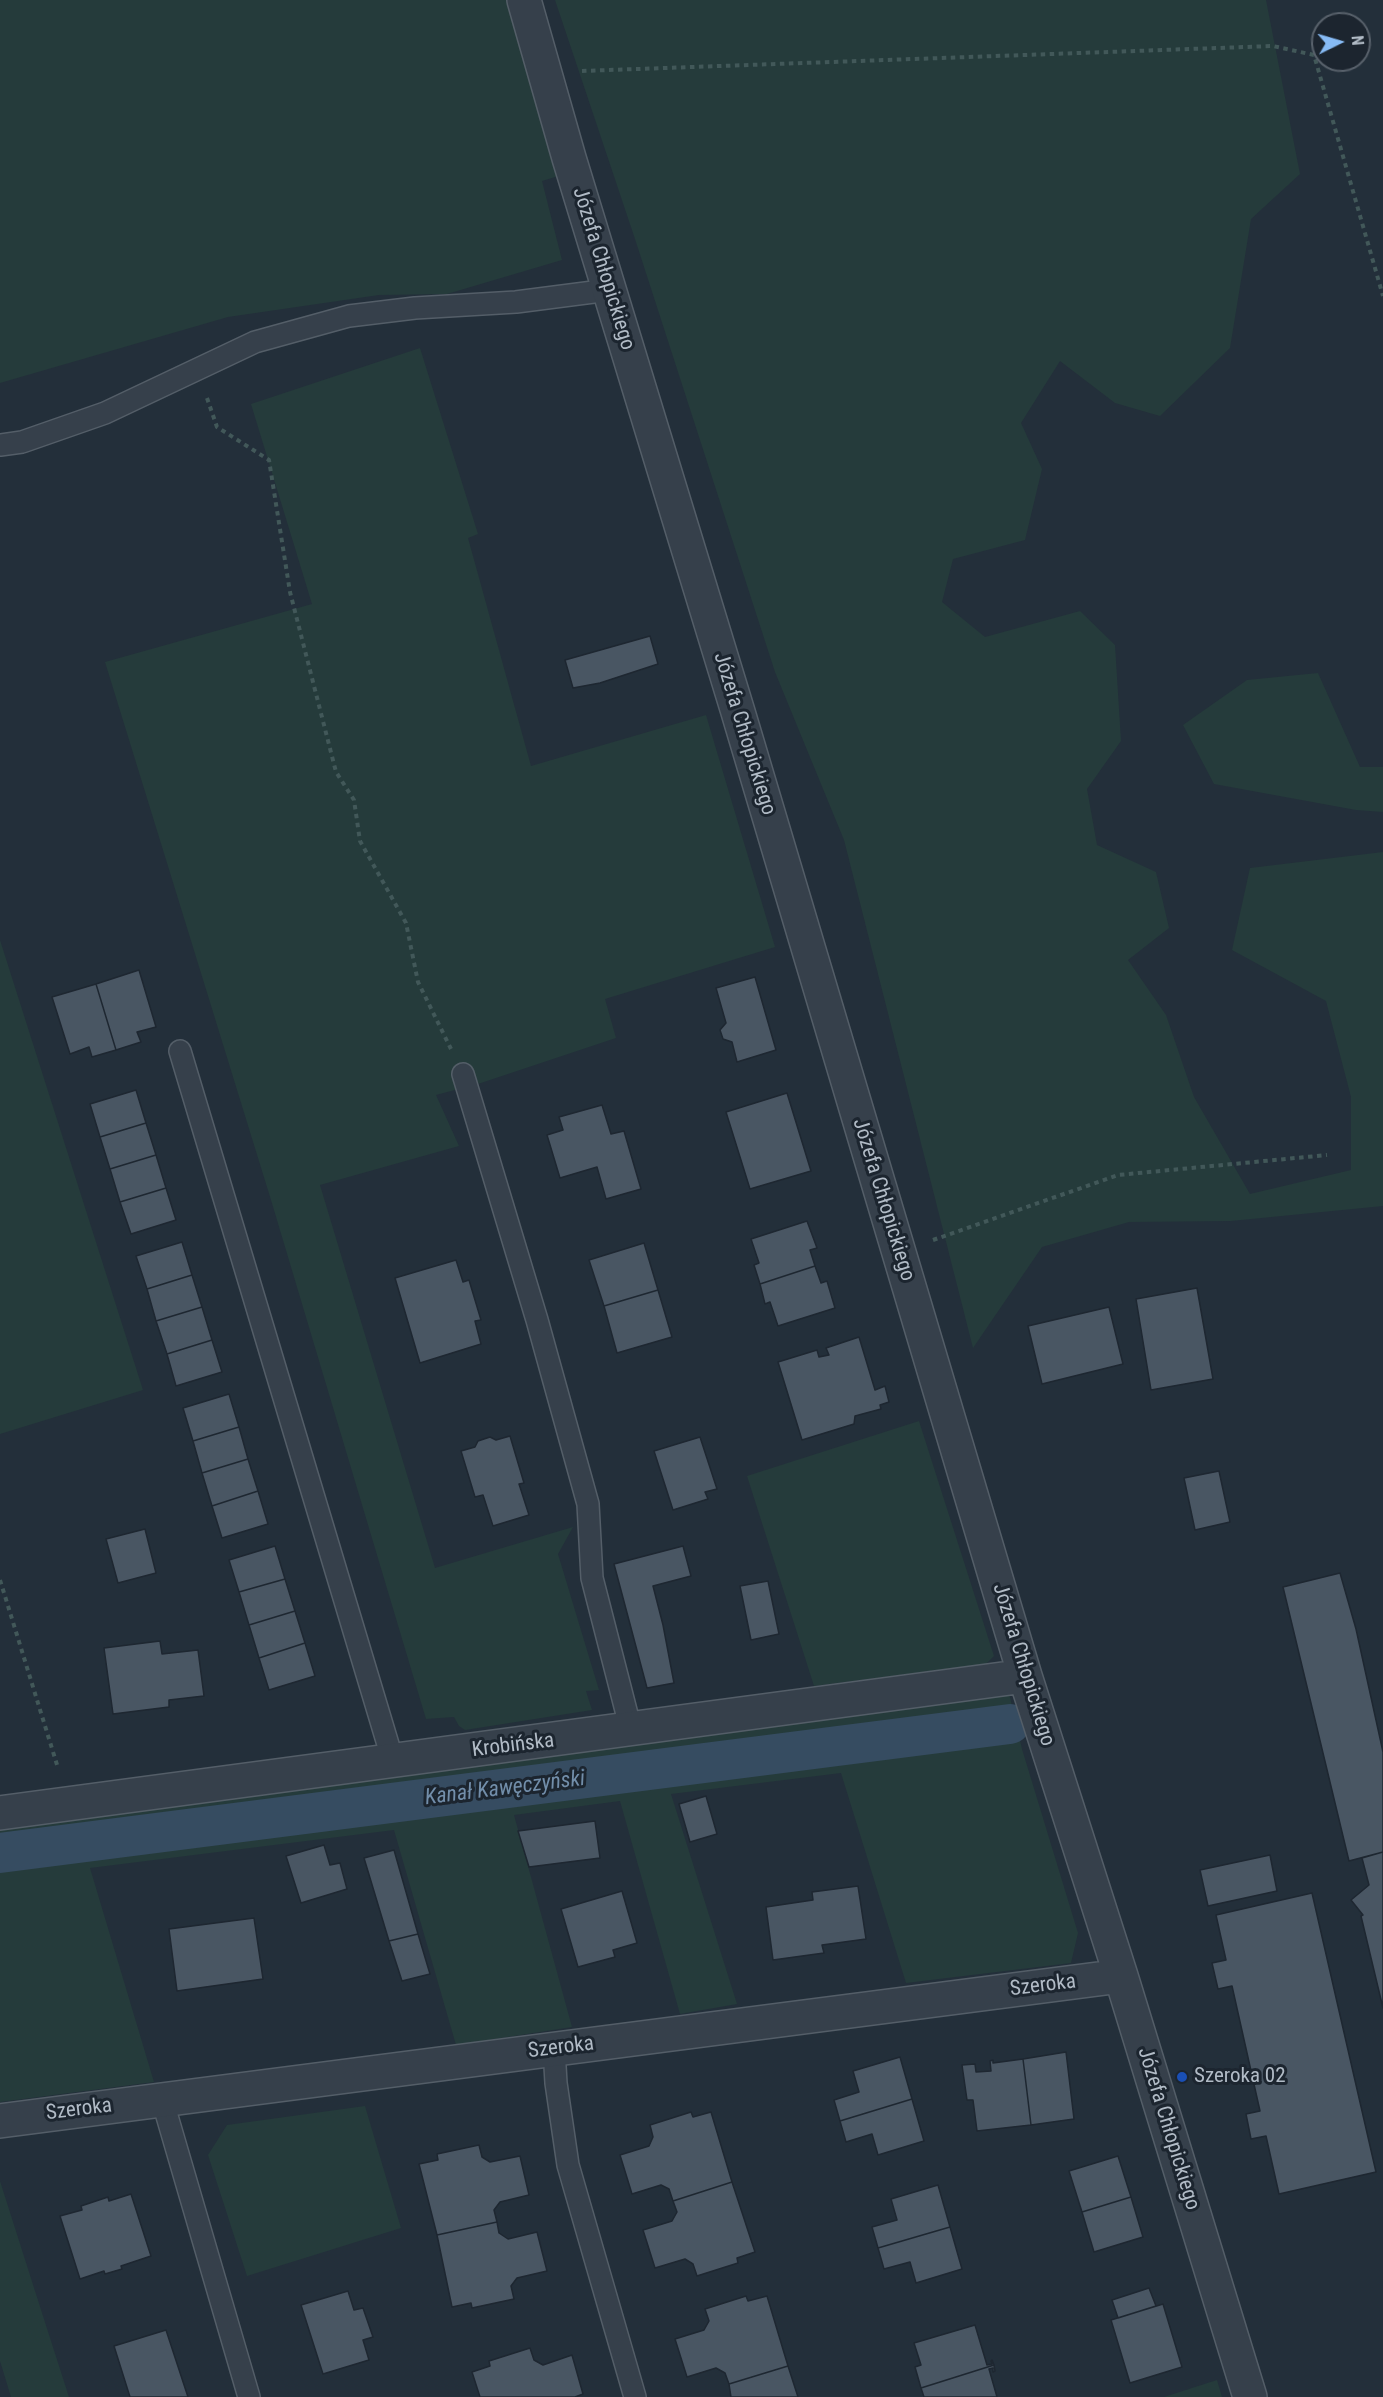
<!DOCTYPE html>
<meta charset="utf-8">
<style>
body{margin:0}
#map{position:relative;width:1383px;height:2397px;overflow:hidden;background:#232f3a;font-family:"Roboto Condensed",sans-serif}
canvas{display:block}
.north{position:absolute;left:1311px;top:12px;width:60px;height:60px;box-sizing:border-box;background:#1c252f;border:2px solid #58616b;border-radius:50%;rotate:85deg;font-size:16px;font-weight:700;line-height:24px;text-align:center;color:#b1bbc6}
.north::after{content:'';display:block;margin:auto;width:21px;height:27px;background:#87bbf5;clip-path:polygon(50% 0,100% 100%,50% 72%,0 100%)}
</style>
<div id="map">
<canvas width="1383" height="2397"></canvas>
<div class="north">N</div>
</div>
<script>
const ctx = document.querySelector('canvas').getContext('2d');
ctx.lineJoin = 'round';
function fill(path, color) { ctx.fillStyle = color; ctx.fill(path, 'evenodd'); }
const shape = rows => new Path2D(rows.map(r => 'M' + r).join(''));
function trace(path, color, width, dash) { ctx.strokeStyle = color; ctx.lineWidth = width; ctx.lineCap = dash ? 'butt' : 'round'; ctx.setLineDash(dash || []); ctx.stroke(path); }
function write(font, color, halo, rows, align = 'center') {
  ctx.font = font + ' "Roboto Condensed",sans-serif'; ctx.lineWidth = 6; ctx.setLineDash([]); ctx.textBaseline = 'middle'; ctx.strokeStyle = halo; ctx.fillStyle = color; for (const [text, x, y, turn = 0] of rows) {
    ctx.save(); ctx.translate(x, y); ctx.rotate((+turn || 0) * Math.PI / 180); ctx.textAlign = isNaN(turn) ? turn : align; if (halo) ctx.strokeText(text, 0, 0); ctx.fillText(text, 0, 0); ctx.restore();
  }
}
const green = shape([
 [0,0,507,0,565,174,542,181,562,260,447,294,379,295,228,317,0,383],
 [555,0,1266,0,1300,174,1251,219,1230,348,1160,416,1115,403,1060,361,1021,423,1042,469,1025,540,953,559,942,602,985,637,1080,611,1115,645,1121,741,1087,789,1097,845,1156,872,1169,928,1128,960,1166,1015,1194,1097,1250,1194,1351,1170,1351,1097,1326,1001,1232,950,1250,868,1383,852,1383,1206,1231,1221,1129,1222,1042,1247,973,1348,844,840,775,672,635,239],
 [420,348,478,534,468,538,531,766,706,715,775,947,605,999,616,1038,481,1083,436,1095,459,1146,320,1185,435,1568,573,1527,558,1554,599,1690,586,1691,592,1710,465,1730,459,1726,454,1717,426,1719,271,1200,105,662,312,604,251,404],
 [1318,673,1360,767,1383,767,1383,812,1356,810,1214,784,1183,725,1247,680],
 [0,940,143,1390,0,1434],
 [919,1421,994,1656,986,1664,814,1686,747,1476],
 [1009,1693,1022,1749,1078,1933,1071,1963,906,1983,841,1773,671,1794,737,2004,680,2014,620,1801,514,1815,572,2027,456,2045,394,1830,90,1868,154,2082,0,2102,0,1829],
 [365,2106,401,2228,247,2276,208,2155,227,2125],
 [0,2181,43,2316,69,2397,11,2397,0,2361],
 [1217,2380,1222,2397,1164,2397]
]);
const canal = shape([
 [0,1853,1010,1724]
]);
const building = shape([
 [650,636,658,664,600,683,573,688,565,660,650,636],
 [139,970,156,1027,137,1032,141,1042,116,1050,96,984,139,970],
 [755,977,776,1050,737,1062,732,1042,723,1039,720,1030,726,1023,716,988,755,977],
 [96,984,116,1050,92,1057,89,1047,70,1054,52,997,96,984],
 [136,1090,146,1123,100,1137,90,1104,136,1090],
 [787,1093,811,1171,750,1189,726,1112,787,1093],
 [602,1105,611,1134,624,1131,641,1189,606,1199,597,1167,560,1178,547,1135,563,1130,559,1117,602,1105],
 [146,1123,156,1155,110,1169,100,1137,146,1123],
 [156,1155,166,1188,120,1202,110,1169,156,1155],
 [166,1188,176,1220,131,1234,120,1202,166,1188],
 [807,1221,817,1248,810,1250,815,1266,760,1284,754,1265,759,1263,751,1239,807,1221],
 [182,1242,192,1275,147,1289,136,1256,182,1242],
 [644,1243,658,1290,604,1306,589,1260,644,1243],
 [456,1260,463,1282,469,1280,481,1320,475,1321,481,1344,420,1363,395,1278,456,1260],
 [815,1266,821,1283,827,1281,835,1308,778,1326,770,1302,765,1304,760,1284,815,1266],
 [192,1275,202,1307,156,1321,147,1289,192,1275],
 [1197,1288,1213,1379,1151,1390,1136,1299,1197,1288],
 [658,1290,672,1337,617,1353,604,1306,658,1290],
 [202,1307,212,1340,167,1354,156,1321,202,1307],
 [1109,1307,1123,1364,1042,1384,1028,1326,1109,1307],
 [859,1337,875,1390,885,1386,889,1402,880,1405,881,1409,855,1416,854,1424,802,1440,778,1362,817,1350,819,1357,829,1355,826,1348,859,1337],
 [212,1340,222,1372,176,1386,167,1354,212,1340],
 [229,1394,239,1427,193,1441,183,1408,229,1394],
 [239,1427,248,1459,202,1473,193,1441,239,1427],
 [510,1436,524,1483,519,1484,529,1515,493,1526,483,1495,475,1497,461,1451,475,1447,478,1441,490,1437,496,1440,510,1436],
 [700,1437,717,1489,705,1492,708,1499,673,1510,654,1451,700,1437],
 [248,1459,258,1491,212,1506,202,1473,248,1459],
 [1219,1471,1230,1522,1195,1530,1184,1478,1219,1471],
 [258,1491,268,1524,222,1538,212,1506,258,1491],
 [145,1529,156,1573,118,1583,106,1539,145,1529],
 [275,1546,285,1579,239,1592,229,1560,275,1546],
 [683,1546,691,1576,653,1586,663,1625,674,1683,647,1688,614,1564,683,1546],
 [1340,1573,1356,1629,1383,1752,1383,1852,1349,1861,1283,1587,1340,1573],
 [285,1579,295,1611,249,1625,239,1592,285,1579],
 [768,1581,779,1634,751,1640,740,1586,768,1581],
 [295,1611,305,1643,259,1658,249,1625,295,1611],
 [160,1641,162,1654,198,1650,204,1696,169,1700,169,1707,113,1714,104,1648,160,1641],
 [305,1643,315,1676,269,1690,259,1658,305,1643],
 [706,1796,717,1834,690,1842,679,1804,706,1796],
 [595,1821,600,1858,529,1867,518,1831,595,1821],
 [324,1845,330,1865,340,1863,347,1889,301,1903,286,1856,324,1845],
 [394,1850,418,1934,389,1941,364,1858,394,1850],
 [1383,1852,1383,2008,1361,1916,1363,1915,1351,1900,1369,1885,1362,1858,1383,1852],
 [1270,1855,1277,1891,1208,1906,1200,1870,1270,1855],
 [858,1886,866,1939,822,1945,824,1953,773,1960,766,1907,813,1900,812,1892,858,1886],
 [622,1891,637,1943,613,1950,615,1957,578,1967,561,1909,622,1891],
 [1312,1893,1376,2172,1279,2194,1266,2136,1251,2139,1246,2114,1260,2111,1232,1986,1218,1989,1212,1963,1226,1960,1216,1915,1312,1893],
 [254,1918,263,1979,177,1991,169,1929,254,1918],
 [418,1934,430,1974,402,1981,389,1941,418,1934],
 [1066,2052,1074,2119,1031,2125,1023,2059,1066,2052],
 [900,2057,912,2099,840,2121,834,2100,859,2092,853,2071,900,2057],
 [1023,2059,1031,2125,977,2131,973,2100,967,2100,962,2065,975,2064,976,2072,991,2071,990,2061,993,2060,993,2063,1023,2059],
 [912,2099,924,2141,878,2155,872,2134,846,2142,840,2121,912,2099],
 [691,2112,693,2117,711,2112,732,2182,673,2201,669,2189,661,2185,632,2194,620,2155,649,2146,653,2137,650,2125,691,2112],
 [479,2145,482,2157,490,2162,520,2156,529,2195,500,2202,494,2210,497,2222,437,2235,419,2164,438,2160,437,2154,479,2145],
 [1118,2156,1131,2197,1082,2212,1069,2171,1118,2156],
 [732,2182,755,2252,737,2258,738,2263,697,2276,693,2264,685,2259,655,2268,643,2230,672,2221,677,2212,673,2201,732,2182],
 [938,2185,950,2227,878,2248,872,2227,897,2220,891,2199,938,2185],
 [131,2194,151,2256,121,2266,122,2269,105,2274,104,2271,80,2279,60,2216,82,2210,81,2206,108,2197,109,2201,131,2194],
 [1131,2197,1143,2237,1094,2252,1082,2212,1131,2197],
 [497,2222,499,2233,508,2239,537,2232,547,2271,517,2278,511,2286,514,2299,472,2308,471,2303,452,2307,437,2235,497,2222],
 [950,2227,962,2269,916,2283,910,2262,884,2269,878,2248,950,2227],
 [1149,2288,1156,2306,1118,2318,1112,2300,1149,2288],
 [348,2291,354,2310,363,2308,373,2337,363,2340,369,2360,323,2374,301,2305,348,2291],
 [746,2296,748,2301,767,2296,788,2366,729,2384,725,2373,716,2368,687,2377,675,2339,704,2330,709,2321,705,2309,746,2296],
 [1163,2304,1182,2367,1130,2383,1111,2320,1163,2304],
 [975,2325,987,2365,992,2364,991,2361,992,2360,994,2365,921,2388,915,2367,921,2365,914,2343,975,2325],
 [166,2330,188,2397,130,2397,114,2346,166,2330],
 [530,2348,534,2360,543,2365,572,2355,583,2394,575,2397,480,2397,472,2372,490,2366,489,2361,530,2348],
 [994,2365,995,2371,993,2372,993,2368,989,2369,997,2397,924,2397,921,2388,994,2365],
 [788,2366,798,2397,731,2397,729,2384,788,2366]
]);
const path = shape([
 [582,71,1273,46,1314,55,1383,296],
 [207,398,217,427,269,460,290,592,336,772,354,800,360,841,406,923,418,982,451,1049],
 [933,1240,1118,1175,1327,1155],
 [0,1580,58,1768]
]);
const service = shape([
 [0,445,22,442,105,413,255,342,349,316,415,308,516,302,609,290],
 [180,1051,393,1761],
 [463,1074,537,1320,588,1504,592,1578,631,1730],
 [554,2049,556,2083,568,2165,635,2397],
 [162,2099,249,2397]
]);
const minor = shape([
 [524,0,569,158,738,712,1025,1676,1121,1976,1250,2397],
 [0,1813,1025,1676],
 [0,2121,1121,1976]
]);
const markers = [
 [1182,2077,6,"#1a4fb4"]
];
const streetNames = [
 ["Józefa Chłopickiego",603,269,73],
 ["Józefa Chłopickiego",744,734,73],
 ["Józefa Chłopickiego",883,1200,73],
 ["Józefa Chłopickiego",1023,1665,73],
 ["Krobińska",513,1746,-7],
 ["Szeroka",1043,1986,-7],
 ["Szeroka",561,2048,-7],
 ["Szeroka",79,2110,-7],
 ["Józefa Chłopickiego",1168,2129,73]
];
const poiNames = [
 ["Szeroka 02",1194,2077]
];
const waterNames = [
 ["Kanał Kawęczyński",505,1789,-7]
];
fill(green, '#253b3b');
trace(canal, '#364c61', 40);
fill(building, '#495663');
trace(building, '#1e2731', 1.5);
trace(service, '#545e68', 24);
trace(minor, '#545e68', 36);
trace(path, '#425859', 4, [4.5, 4.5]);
trace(service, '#36404b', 21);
trace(minor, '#36404b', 33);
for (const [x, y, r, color] of markers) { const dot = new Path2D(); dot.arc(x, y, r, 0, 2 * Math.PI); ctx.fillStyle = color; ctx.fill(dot); trace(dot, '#1c252f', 2); }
write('21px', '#b1bbc6', '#1c252f', streetNames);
write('21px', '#b1bbc6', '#1c252f', poiNames, 'left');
write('italic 22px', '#728eaa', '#1c252f', waterNames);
</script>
